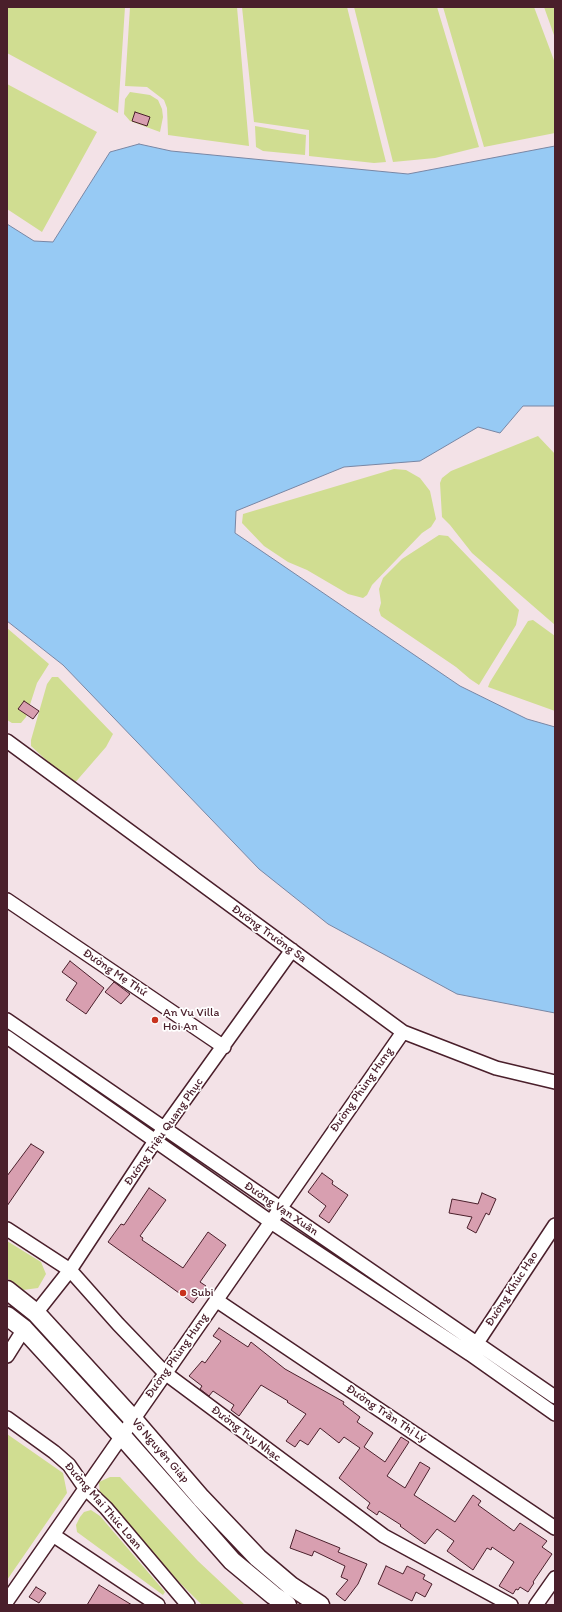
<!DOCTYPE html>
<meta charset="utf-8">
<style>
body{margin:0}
#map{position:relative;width:562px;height:1612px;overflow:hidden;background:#f3e2e7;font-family:Itim,sans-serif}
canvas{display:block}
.frame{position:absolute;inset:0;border:8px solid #4a1f2b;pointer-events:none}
</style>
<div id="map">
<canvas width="562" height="1612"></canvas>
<div class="frame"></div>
</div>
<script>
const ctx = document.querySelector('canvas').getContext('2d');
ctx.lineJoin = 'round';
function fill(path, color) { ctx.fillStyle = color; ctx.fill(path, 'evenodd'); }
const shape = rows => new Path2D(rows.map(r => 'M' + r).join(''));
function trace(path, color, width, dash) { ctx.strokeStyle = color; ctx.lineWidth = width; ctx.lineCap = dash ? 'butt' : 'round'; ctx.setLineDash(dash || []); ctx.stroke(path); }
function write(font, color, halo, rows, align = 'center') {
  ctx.font = font + ' Itim,sans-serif'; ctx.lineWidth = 3.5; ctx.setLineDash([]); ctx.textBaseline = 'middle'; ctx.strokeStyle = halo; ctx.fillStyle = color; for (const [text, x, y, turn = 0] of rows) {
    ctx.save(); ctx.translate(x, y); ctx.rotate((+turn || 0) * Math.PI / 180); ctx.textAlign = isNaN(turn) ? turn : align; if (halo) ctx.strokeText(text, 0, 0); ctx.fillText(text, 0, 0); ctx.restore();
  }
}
const green = shape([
 [7,7,125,7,118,113,7,53],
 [130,7,237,7,249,146,168,135,167,108,164,100,147,87,125,86],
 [242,7,347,7,386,162,374,163,309,156,309,130,254,122],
 [354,7,437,7,479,147,435,158,393,162],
 [443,7,534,7,555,63,555,133,484,147],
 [544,7,555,7,555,38],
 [7,84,97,132,42,232,7,209],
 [130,92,150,95,158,100,162,109,163,117,160,132,130,121,124,114,125,99],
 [255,126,306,135,305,155,263,151,256,147],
 [538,436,555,454,555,625,472,553,450,525,442,517,440,483,442,478,451,471],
 [394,469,406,470,420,478,430,491,436,519,431,527,422,533,372,585,367,595,363,598,348,594,307,570,288,562,264,546,242,523,243,514],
 [439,535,448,536,519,610,516,625,479,685,470,679,456,667,381,616,379,610,381,603,379,589,383,578,402,559],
 [533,620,555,636,555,711,488,687,490,682,528,621],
 [7,628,49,664,37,683,26,717,21,723,12,723,7,720],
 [52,677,58,677,113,734,106,747,73,785,31,746,31,740,47,684],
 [7,1241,41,1262,46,1274,38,1288,23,1290,7,1278],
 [7,1434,63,1473,67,1493,7,1580],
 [110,1477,120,1477,198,1561,245,1605,202,1605,180,1583,100,1495,99,1482],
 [91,1510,100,1516,165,1592,163,1595,77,1532,76,1525,80,1517,84,1512]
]);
const water = shape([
 [139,144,171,151,408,174,555,146,555,406,523,406,500,433,478,427,420,461,344,467,236,511,235,533,460,686,527,719,555,727,555,1013,457,994,328,924,259,869,63,665,7,621,7,224,34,241,53,242,110,152,139,144]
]);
const building = shape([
 [135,112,150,117,147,126,132,121,135,112],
 [24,701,39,711,33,719,18,709,24,701],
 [70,961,104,988,86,1014,66,1000,77,983,62,972,70,961],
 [114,982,130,994,121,1004,105,992,114,982],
 [31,1144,44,1152,7,1206,7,1176,31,1144],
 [322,1173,333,1181,332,1184,348,1195,329,1223,319,1216,326,1206,308,1192,322,1173],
 [149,1188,166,1200,140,1236,143,1238,142,1240,183,1268,208,1232,226,1245,200,1282,206,1286,193,1303,108,1242,121,1224,124,1225,149,1188],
 [482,1193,496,1199,489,1215,486,1213,476,1233,467,1228,472,1217,449,1213,452,1199,478,1204,482,1193],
 [219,1328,248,1347,251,1342,285,1369,344,1402,343,1404,360,1417,357,1422,373,1433,364,1447,385,1462,401,1437,409,1442,387,1476,405,1488,420,1462,430,1468,414,1495,437,1510,455,1522,473,1495,481,1501,478,1505,514,1531,520,1523,547,1541,542,1547,552,1554,533,1582,534,1583,528,1592,520,1587,518,1590,516,1589,513,1594,499,1586,514,1562,492,1547,491,1550,487,1548,473,1570,447,1551,454,1541,437,1529,425,1544,400,1526,401,1525,379,1511,377,1515,367,1508,370,1503,339,1478,360,1448,344,1437,339,1443,320,1428,308,1445,300,1440,295,1447,286,1441,306,1414,287,1402,288,1401,261,1385,239,1416,231,1410,234,1405,213,1391,209,1396,200,1389,202,1386,189,1376,202,1361,205,1363,221,1341,213,1336,219,1328],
 [296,1530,340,1548,338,1552,367,1564,358,1584,345,1601,336,1594,348,1580,341,1577,345,1566,314,1551,312,1556,290,1548,296,1530],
 [386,1566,403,1574,407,1566,425,1575,423,1579,432,1584,425,1597,416,1592,412,1601,378,1584,386,1566],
 [99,1585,132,1605,87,1605,99,1585],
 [36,1587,46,1593,39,1603,29,1597,36,1587]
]);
const minor = shape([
 [7,741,403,1032,496,1068,555,1082],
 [7,900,224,1047],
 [7,1020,555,1397],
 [7,1037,271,1222,470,1354,555,1414],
 [7,1229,70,1270,118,1324,165,1373,384,1536,511,1605],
 [216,1300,555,1528],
 [36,1313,70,1270,155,1141,292,950],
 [473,1349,555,1225],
 [7,1356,24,1329],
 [7,1418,54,1452,69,1465,85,1488,106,1508,188,1605],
 [53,1535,158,1605],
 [7,1601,403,1032],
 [536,1605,555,1578]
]);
const secondary = shape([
 [7,1290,36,1313,133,1419,201,1498,258,1558,291,1586,320,1605],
 [7,1316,24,1329,122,1436,232,1561,273,1595,287,1605]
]);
const markers = [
 [155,1020,4,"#c8321e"],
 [183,1293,4,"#c8321e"]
];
const streetNames = [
 ["Đường Trường Sa",269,934,36],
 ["Đường Mẹ Thứ",115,973,34],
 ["Đường Phùng Hưng",362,1090,-55],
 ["Đường Triệu Quang Phục",164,1132,-55],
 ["Đường Vạn Xuân",281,1209,34],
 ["Đường Khúc Hạo",512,1289,-57],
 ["Đường Phùng Hưng",177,1356,-55],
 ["Đường Trần Thị Lý",386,1414,34],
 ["Đường Tuy Nhạc",246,1434,37],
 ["Võ Nguyên Giáp",160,1451,49],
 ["Đường Mai Thúc Loan",103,1506,49]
];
const poiNames = [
 ["An Vu Villa",163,1013],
 ["Hoi An",163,1027],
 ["Subi",191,1293]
];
fill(green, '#d0dd91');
fill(water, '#97caf4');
trace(water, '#7886a4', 1);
fill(building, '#d89fb0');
trace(building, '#4a1f2b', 1);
trace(minor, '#4a1f2b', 16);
trace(secondary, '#4a1f2b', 21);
trace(minor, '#fff', 13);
trace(secondary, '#fff', 18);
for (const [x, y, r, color] of markers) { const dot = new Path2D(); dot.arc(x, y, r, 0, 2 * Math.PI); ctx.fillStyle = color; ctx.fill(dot); trace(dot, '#fff', 1.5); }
write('12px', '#4a1f2b', '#fff', streetNames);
write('12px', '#4a1f2b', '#fff', poiNames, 'left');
</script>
